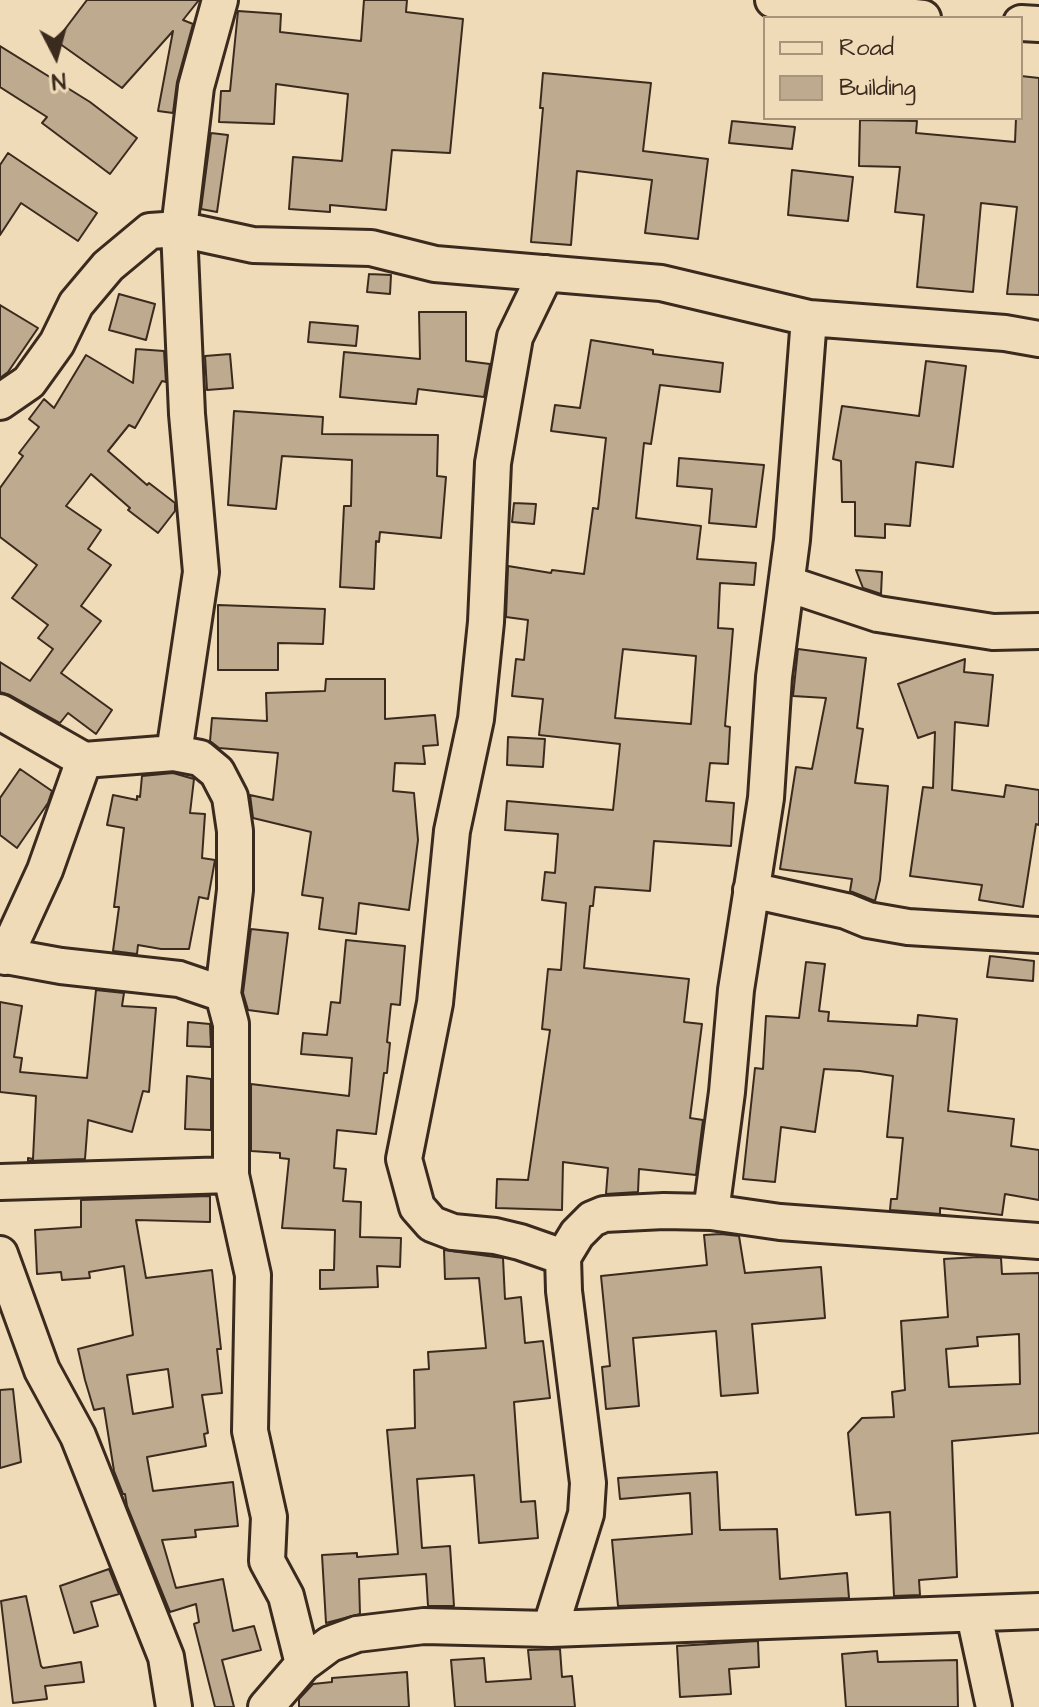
<!DOCTYPE html>
<style>
body{margin:0}
#map{position:relative;width:1039px;height:1707px;overflow:hidden;background:#f0dbb9;font-family:"Architects Daughter",sans-serif}
canvas{display:block}
.legend{position:absolute;left:763px;top:16px;width:260px;height:104px;box-sizing:border-box;background:#f0dbb9;border:2px solid #a8947b;margin:0;padding:10px 14px;list-style:none;font-size:24px;color:#3b2a1e}
.legend li{display:flex;align-items:center;gap:16px;height:40px}
.legend b{width:40px;border:2px solid #a8947b}
.north{position:absolute;left:16px;top:16px;width:80px;height:80px;-webkit-text-stroke:6px #f0dbb9;paint-order:stroke;rotate:174deg;font-size:22px;font-weight:700;line-height:32px;text-align:center;color:#3b2a1e}
.north::after{content:'';display:block;margin:auto;width:28px;height:36px;background:#3b2a1e;clip-path:polygon(50% 0,100% 100%,50% 72%,0 100%)}
</style>
<div id="map">
<canvas width="1039" height="1707"></canvas>
<ul class="legend">
<li><b style="height:10px;background:#f0dbb9"></b>Road</li>
<li><b style="height:22px;background:#beaa8e"></b>Building</li>
</ul>
<div class="north">N</div>
</div>
<script>
const ctx = document.querySelector('canvas').getContext('2d');
ctx.lineJoin = 'round';
function fill(path, color) { ctx.fillStyle = color; ctx.fill(path, 'evenodd'); }
const shape = rows => new Path2D(rows.map(r => 'M' + r).join(''));
function trace(path, color, width, dash) { ctx.strokeStyle = color; ctx.lineWidth = width; ctx.lineCap = dash ? 'butt' : 'round'; ctx.setLineDash(dash || []); ctx.stroke(path); }
const building = shape([
 [87,0,199,0,183,20,193,24,177,82,173,113,158,111,173,31,122,88,56,41,87,0],
 [364,0,407,0,406,12,463,19,450,153,392,150,386,210,330,205,330,212,289,209,293,157,342,161,348,94,276,84,274,124,219,122,221,91,230,91,238,11,281,14,280,32,361,41,364,0],
 [0,46,90,102,137,138,110,174,42,123,47,117,0,87,0,46],
 [543,73,651,83,643,151,708,159,698,239,645,233,652,180,577,171,571,245,531,242,543,108,540,108,543,73],
 [1021,76,1039,78,1039,295,1007,294,1017,207,981,203,973,292,917,287,924,215,895,212,900,167,859,166,860,120,917,121,916,133,1015,142,1016,118,1021,118,1021,76],
 [732,121,795,127,792,149,729,143,732,121],
 [211,133,228,135,217,212,201,209,211,133],
 [8,153,97,213,78,241,21,203,0,235,0,165,8,153],
 [792,170,853,177,848,221,788,215,792,170],
 [369,274,391,275,390,294,367,292,369,274],
 [119,294,155,304,146,340,109,330,119,294],
 [0,305,38,328,8,372,0,378,0,305],
 [419,312,466,312,466,361,490,364,484,397,418,389,416,404,340,397,344,352,420,359,419,312],
 [310,322,358,326,356,346,308,342,310,322],
 [591,340,653,350,653,354,723,363,720,392,660,385,651,444,644,443,636,518,701,526,697,559,756,563,754,585,720,583,718,628,733,629,725,726,730,727,728,764,710,763,706,801,734,803,731,846,654,841,650,891,595,887,593,906,590,906,584,968,689,979,684,1022,702,1024,690,1118,703,1120,696,1175,639,1169,638,1192,606,1194,608,1168,563,1162,562,1210,496,1208,497,1179,528,1180,550,1030,542,1029,548,969,561,970,566,903,542,900,545,872,555,873,558,834,505,830,507,801,613,810,620,744,539,735,543,699,512,696,516,659,524,660,528,620,506,617,508,566,551,573,552,570,584,574,593,508,598,509,606,438,551,431,555,405,580,408,591,340],
 [623,649,696,656,691,724,615,718,623,649],
 [136,349,164,351,166,382,162,381,135,428,129,425,108,451,147,485,149,483,175,503,175,511,158,533,128,510,130,508,91,474,66,506,101,530,88,549,111,565,81,606,101,621,61,673,112,710,96,734,68,713,60,723,10,695,0,692,0,662,30,681,53,649,38,638,48,625,12,598,37,565,0,537,0,488,23,456,19,453,39,427,29,419,44,399,54,408,86,355,133,383,136,349],
 [230,354,233,388,207,390,205,356,230,354],
 [926,361,966,366,953,467,916,462,910,526,885,524,885,538,855,536,855,502,842,502,841,461,833,459,842,406,919,416,926,361],
 [234,411,323,417,322,434,438,435,437,476,446,477,441,538,380,532,379,542,376,541,374,589,340,587,344,506,351,506,352,460,282,456,276,509,228,505,234,411],
 [679,458,764,465,756,527,709,523,712,489,677,486,679,458],
 [514,503,536,504,534,524,512,522,514,503],
 [856,570,882,572,881,594,863,588,856,570],
 [218,605,325,609,323,644,278,643,278,670,218,670,218,605],
 [798,649,866,658,857,728,863,729,855,783,888,786,880,880,875,901,850,891,852,879,780,869,796,767,812,769,826,698,793,696,798,649],
 [965,659,964,672,993,675,988,726,955,722,952,790,1004,797,1006,785,1039,790,1039,825,1036,824,1023,907,979,900,982,885,910,876,923,787,933,788,935,732,918,738,898,684,965,659],
 [326,679,385,679,385,719,435,715,438,745,423,746,425,764,395,763,393,791,414,793,418,840,409,910,359,903,356,934,319,929,323,898,302,895,311,832,253,818,250,795,273,800,278,753,219,748,210,741,212,718,267,721,266,693,325,691,326,679],
 [508,737,545,739,543,767,507,765,508,737],
 [20,769,52,791,48,803,17,848,0,835,0,798,20,769],
 [173,773,194,779,190,813,205,814,202,858,215,860,208,899,199,897,189,949,161,949,138,945,137,954,113,951,119,907,114,907,124,828,107,825,113,795,137,800,137,796,140,797,142,776,173,773],
 [251,929,288,933,278,1014,248,1010,243,993,251,929],
 [346,940,405,946,400,1005,391,1004,387,1042,390,1043,387,1073,384,1073,376,1134,337,1130,334,1168,346,1169,343,1201,361,1202,360,1237,401,1238,400,1267,377,1266,378,1287,320,1289,320,1270,334,1270,335,1230,282,1228,289,1159,280,1158,280,1153,251,1151,251,1084,349,1096,352,1058,301,1054,303,1033,327,1035,331,1002,340,1003,346,940],
 [990,956,1034,961,1033,981,987,977,990,956],
 [806,962,825,964,819,1011,829,1012,828,1021,917,1026,918,1015,957,1019,948,1111,1014,1119,1011,1146,1039,1150,1039,1200,1005,1194,1002,1215,940,1208,940,1214,890,1210,891,1199,897,1199,903,1138,887,1137,893,1076,860,1071,824,1069,815,1132,781,1127,775,1182,743,1179,755,1068,763,1069,766,1016,799,1018,806,962],
 [96,990,124,993,122,1006,156,1008,149,1092,143,1091,132,1132,88,1120,85,1159,28,1161,28,1158,33,1159,36,1096,0,1092,0,1002,22,1006,14,1057,22,1058,20,1072,87,1078,96,990],
 [188,1022,210,1024,211,1047,187,1046,188,1022],
 [187,1076,211,1079,211,1130,185,1129,187,1076],
 [210,1196,210,1222,136,1220,146,1278,212,1270,221,1349,217,1349,222,1393,202,1395,208,1433,204,1434,206,1446,147,1457,153,1491,233,1482,238,1526,195,1530,196,1537,162,1540,176,1588,223,1579,233,1631,254,1626,261,1650,222,1660,234,1707,215,1707,194,1624,199,1622,196,1604,170,1612,127,1506,125,1494,123,1494,114,1471,104,1408,94,1410,85,1380,78,1349,133,1335,124,1266,89,1272,90,1278,62,1280,61,1272,37,1274,35,1230,81,1227,81,1200,210,1196],
 [168,1369,173,1407,133,1414,127,1375,168,1369],
 [721,1234,739,1236,745,1273,821,1267,825,1318,752,1324,758,1393,721,1396,716,1331,633,1338,639,1406,606,1409,602,1367,610,1366,601,1276,707,1265,704,1235,721,1234],
 [444,1250,503,1258,505,1299,521,1297,525,1343,543,1341,550,1398,514,1402,521,1502,535,1501,538,1538,479,1543,474,1475,417,1479,422,1548,450,1546,454,1606,428,1606,426,1574,359,1579,360,1614,326,1623,322,1555,357,1553,357,1557,398,1554,387,1430,415,1428,414,1370,429,1369,428,1352,486,1348,479,1278,445,1279,444,1250],
 [978,1257,1001,1258,1002,1274,1039,1273,1039,1433,952,1441,957,1577,919,1580,920,1595,894,1596,890,1512,856,1515,848,1433,862,1418,894,1417,892,1392,905,1390,901,1321,948,1317,944,1259,978,1257],
 [1019,1334,1020,1384,949,1387,946,1349,978,1346,977,1337,1019,1334],
 [13,1389,21,1462,0,1468,0,1390,13,1389],
 [717,1472,720,1530,777,1529,780,1579,847,1573,849,1598,618,1606,612,1540,692,1534,690,1493,620,1499,618,1478,717,1472],
 [109,1569,119,1594,91,1602,98,1626,74,1633,60,1586,109,1569],
 [26,1596,41,1666,43,1668,81,1662,84,1682,45,1686,47,1699,13,1703,1,1601,26,1596],
 [758,1641,759,1667,729,1669,731,1694,680,1697,677,1646,758,1641],
 [560,1649,562,1677,572,1676,575,1707,455,1707,451,1660,484,1658,486,1682,531,1679,528,1650,560,1649],
 [877,1651,878,1662,957,1660,958,1707,846,1707,842,1654,877,1651],
 [407,1672,409,1707,299,1707,299,1699,313,1684,332,1682,332,1678,407,1672]
]);
const minor = shape([
 [773,0,923,18],
 [1021,23,1039,24],
 [546,273,515,337,493,463,486,622,476,719,452,831,435,1003,404,1159,417,1207,432,1224,453,1232,495,1236,520,1242,563,1257],
 [0,402,29,382,57,343,76,304,108,266,150,231,179,229,253,245,371,248,435,264,661,283,809,318,1005,333,1039,339],
 [788,584,878,614,993,632,1039,631],
 [0,712,84,760,174,753,200,758,217,772,230,797,235,831,235,890,223,994,231,1024,231,1175,253,1275,250,1431,269,1517,267,1561,286,1596,303,1664,266,1707],
 [174,753,201,572,187,414,179,229,196,87,220,0],
 [751,890,846,911,868,920,908,927,1039,935],
 [0,955,61,966,179,979,223,994],
 [5,957,45,870,84,760],
 [0,1182,231,1175],
 [711,1212,727,1092,736,990,766,798,774,677,792,540,809,318],
 [0,1254,42,1370,78,1436,166,1657,174,1707],
 [974,1615,994,1707],
 [550,1629,586,1514,588,1483,564,1291,563,1257,577,1234,592,1219,604,1214,664,1211,711,1212,780,1222,1039,1241],
 [303,1664,330,1644,357,1634,424,1626,550,1629,1039,1611]
]);
fill(building, '#beaa8e');
trace(building, '#3b2a1e', 2);
trace(minor, '#3b2a1e', 40);
trace(minor, '#f0dbb9', 34);
</script>
